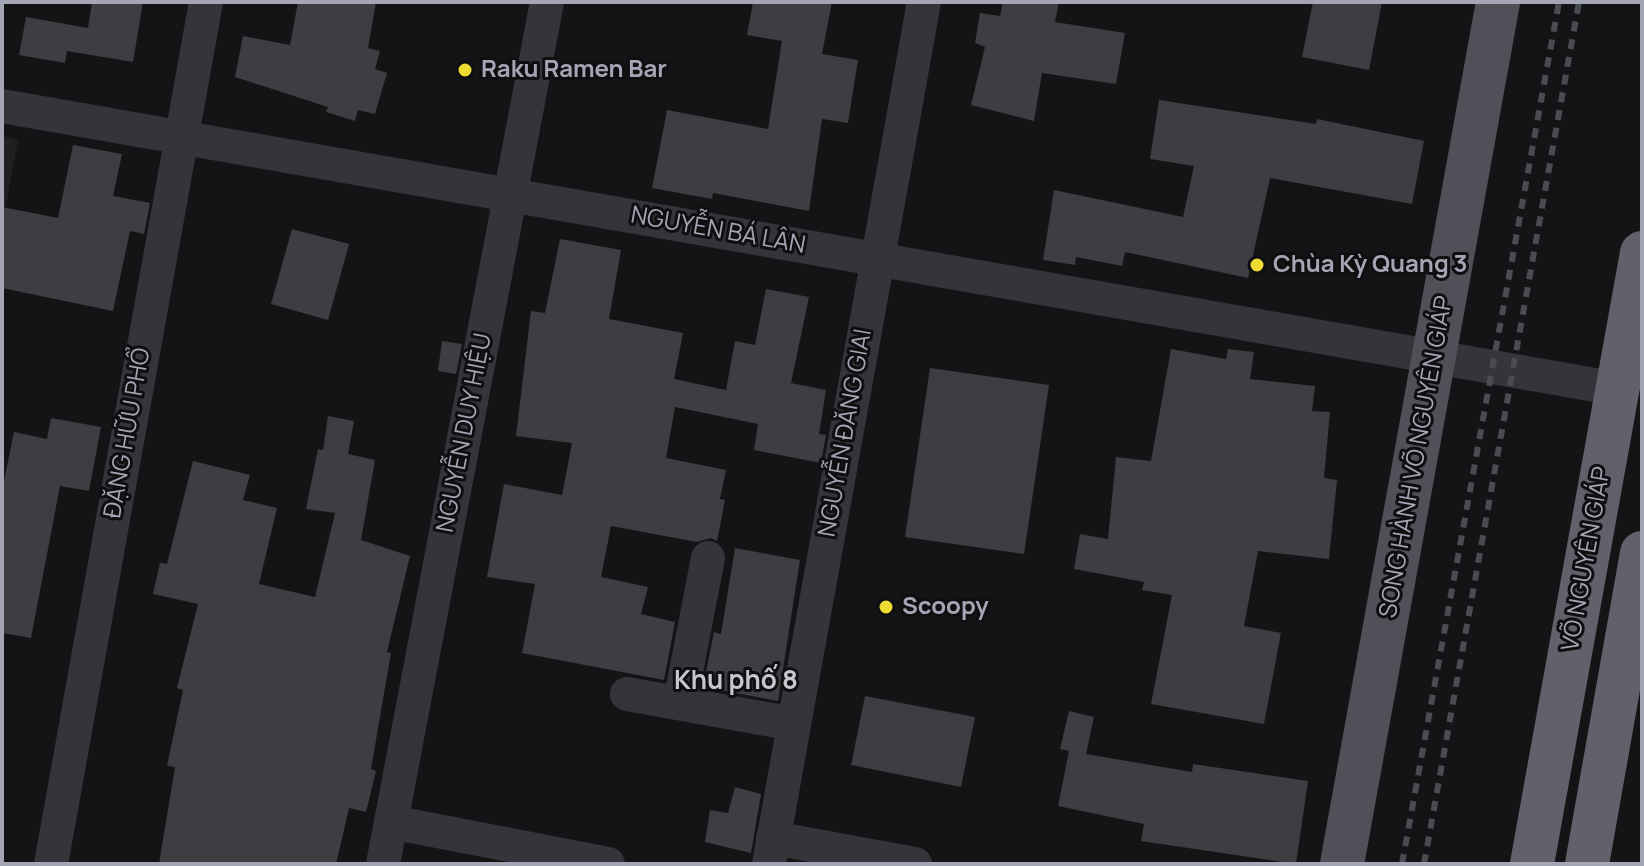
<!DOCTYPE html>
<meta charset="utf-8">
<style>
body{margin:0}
#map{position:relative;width:1644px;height:866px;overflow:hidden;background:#141315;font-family:Manrope,sans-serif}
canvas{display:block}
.frame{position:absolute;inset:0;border:4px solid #a5a6b5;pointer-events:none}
</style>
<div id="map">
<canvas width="1644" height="866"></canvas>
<div class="frame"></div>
</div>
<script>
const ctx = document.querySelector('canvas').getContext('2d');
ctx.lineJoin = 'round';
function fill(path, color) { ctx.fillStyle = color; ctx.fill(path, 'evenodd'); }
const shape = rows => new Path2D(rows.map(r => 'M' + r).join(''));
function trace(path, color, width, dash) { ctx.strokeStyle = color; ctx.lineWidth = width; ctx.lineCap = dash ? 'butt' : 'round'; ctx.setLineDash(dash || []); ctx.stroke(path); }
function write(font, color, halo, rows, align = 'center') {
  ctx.font = font + ' Manrope,sans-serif'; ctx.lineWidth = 6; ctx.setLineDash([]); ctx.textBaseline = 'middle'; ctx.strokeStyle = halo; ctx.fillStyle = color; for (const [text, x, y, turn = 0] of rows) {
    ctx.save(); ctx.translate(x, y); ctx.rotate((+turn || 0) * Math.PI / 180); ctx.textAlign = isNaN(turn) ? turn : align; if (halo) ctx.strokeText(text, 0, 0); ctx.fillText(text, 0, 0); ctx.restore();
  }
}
const built = shape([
 [2,136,18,140,2,225]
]);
const building = shape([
 [92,2,143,2,133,62,67,51,65,63,19,55,26,17,88,28],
 [298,2,376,2,368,48,380,51,375,69,387,73,375,114,358,110,355,121,326,112,328,107,235,77,243,36,290,45],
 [753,2,832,2,822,54,858,60,848,123,822,119,809,211,713,193,712,199,652,188,667,110,768,129,782,41,747,35],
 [1003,2,1059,2,1055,22,1125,33,1116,84,1042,73,1034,121,971,105,985,47,975,43,980,13,1000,16],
 [1313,2,1382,2,1369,70,1302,57],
 [1159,100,1316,124,1317,119,1424,141,1412,204,1270,178,1248,278,1125,252,1122,266,1076,257,1075,265,1043,260,1054,190,1183,217,1194,166,1150,159],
 [73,145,122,154,113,196,150,203,144,234,130,231,113,311,2,288,2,207,58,218],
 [292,229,349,244,328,320,271,304],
 [560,239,621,250,609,319,683,333,674,379,726,390,735,341,755,345,766,289,809,297,791,383,826,390,819,434,826,435,821,463,754,450,758,424,675,407,666,458,726,470,720,499,725,500,717,541,711,538,697,542,611,526,601,577,648,587,641,614,675,622,664,680,522,653,535,584,487,577,504,484,562,495,572,443,516,436,531,311,545,313],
 [442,341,462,344,456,374,438,371],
 [1171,349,1226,359,1228,349,1254,352,1250,379,1315,386,1312,411,1330,412,1324,478,1337,480,1329,559,1258,551,1244,626,1281,633,1264,724,1151,704,1172,595,1142,590,1144,582,1074,569,1080,534,1108,539,1116,457,1151,461],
 [930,368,1049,385,1024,554,905,537],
 [328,416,354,421,348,454,375,460,361,540,410,556,387,652,391,653,371,769,376,771,366,812,349,808,336,864,159,864,175,767,167,766,183,690,177,688,198,604,153,594,160,563,167,564,193,461,250,475,243,500,277,508,259,584,315,597,335,513,306,509,318,449,323,450],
 [51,418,101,427,89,491,60,486,31,638,2,633,2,490,14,432,47,439],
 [735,548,800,560,778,701,703,687,714,632,721,634],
 [865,696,975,717,961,787,851,765],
 [1069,711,1094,717,1086,754,1192,772,1193,764,1308,781,1296,864,1141,841,1144,824,1058,806,1069,751,1060,749],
 [735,787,761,794,751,853,705,842,710,810,728,813]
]);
const minor = shape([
 [2,106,1618,389],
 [627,694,794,724],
 [680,703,708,558],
 [391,822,608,864],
 [773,838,915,864],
 [51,864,206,2],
 [383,864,547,2],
 [769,864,924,2]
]);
const major = shape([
 [1342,864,1498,2]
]);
const highway = shape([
 [1532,864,1642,253],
 [1587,864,1642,553]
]);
const rail = shape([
 [1402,864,1559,2],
 [1424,864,1579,2]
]);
const markers = [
 [465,70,8,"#efdb32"],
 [1257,265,8,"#efdb32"],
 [886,607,8,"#efdb32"]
];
const poiNames = [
 ["Raku Ramen Bar",481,70],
 ["Chùa Kỳ Quang 3",1273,265],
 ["Scoopy",902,607]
];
const streetNames = [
 ["NGUYỄN BÁ LÂN",718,231,10],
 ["ĐẶNG HỮU PHỔ",128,433,-80],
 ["NGUYỄN DUY HIỆU",465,433,-79],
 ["NGUYỄN ĐĂNG GIAI",846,433,-80],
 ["SONG HÀNH VÕ NGUYÊN GIÁP",1417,457,-80],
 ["VÕ NGUYÊN GIÁP",1587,559,-80]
];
const neighbourhoodNames = [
 ["Khu phố 8",736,682]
];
fill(built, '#201f22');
fill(building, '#3e3d42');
trace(minor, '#35343a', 34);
trace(major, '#515059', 44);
trace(highway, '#60616b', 44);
trace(rail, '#4b4b53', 6, [10, 8]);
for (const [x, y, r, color] of markers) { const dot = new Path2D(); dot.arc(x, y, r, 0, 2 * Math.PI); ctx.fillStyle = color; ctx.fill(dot); trace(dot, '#0f0e10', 3); }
write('bold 24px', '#a5a6b5', '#0f0e10', poiNames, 'left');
write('24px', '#a5a6b5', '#0f0e10', streetNames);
write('bold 26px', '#c6c6d1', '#0f0e10', neighbourhoodNames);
</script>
